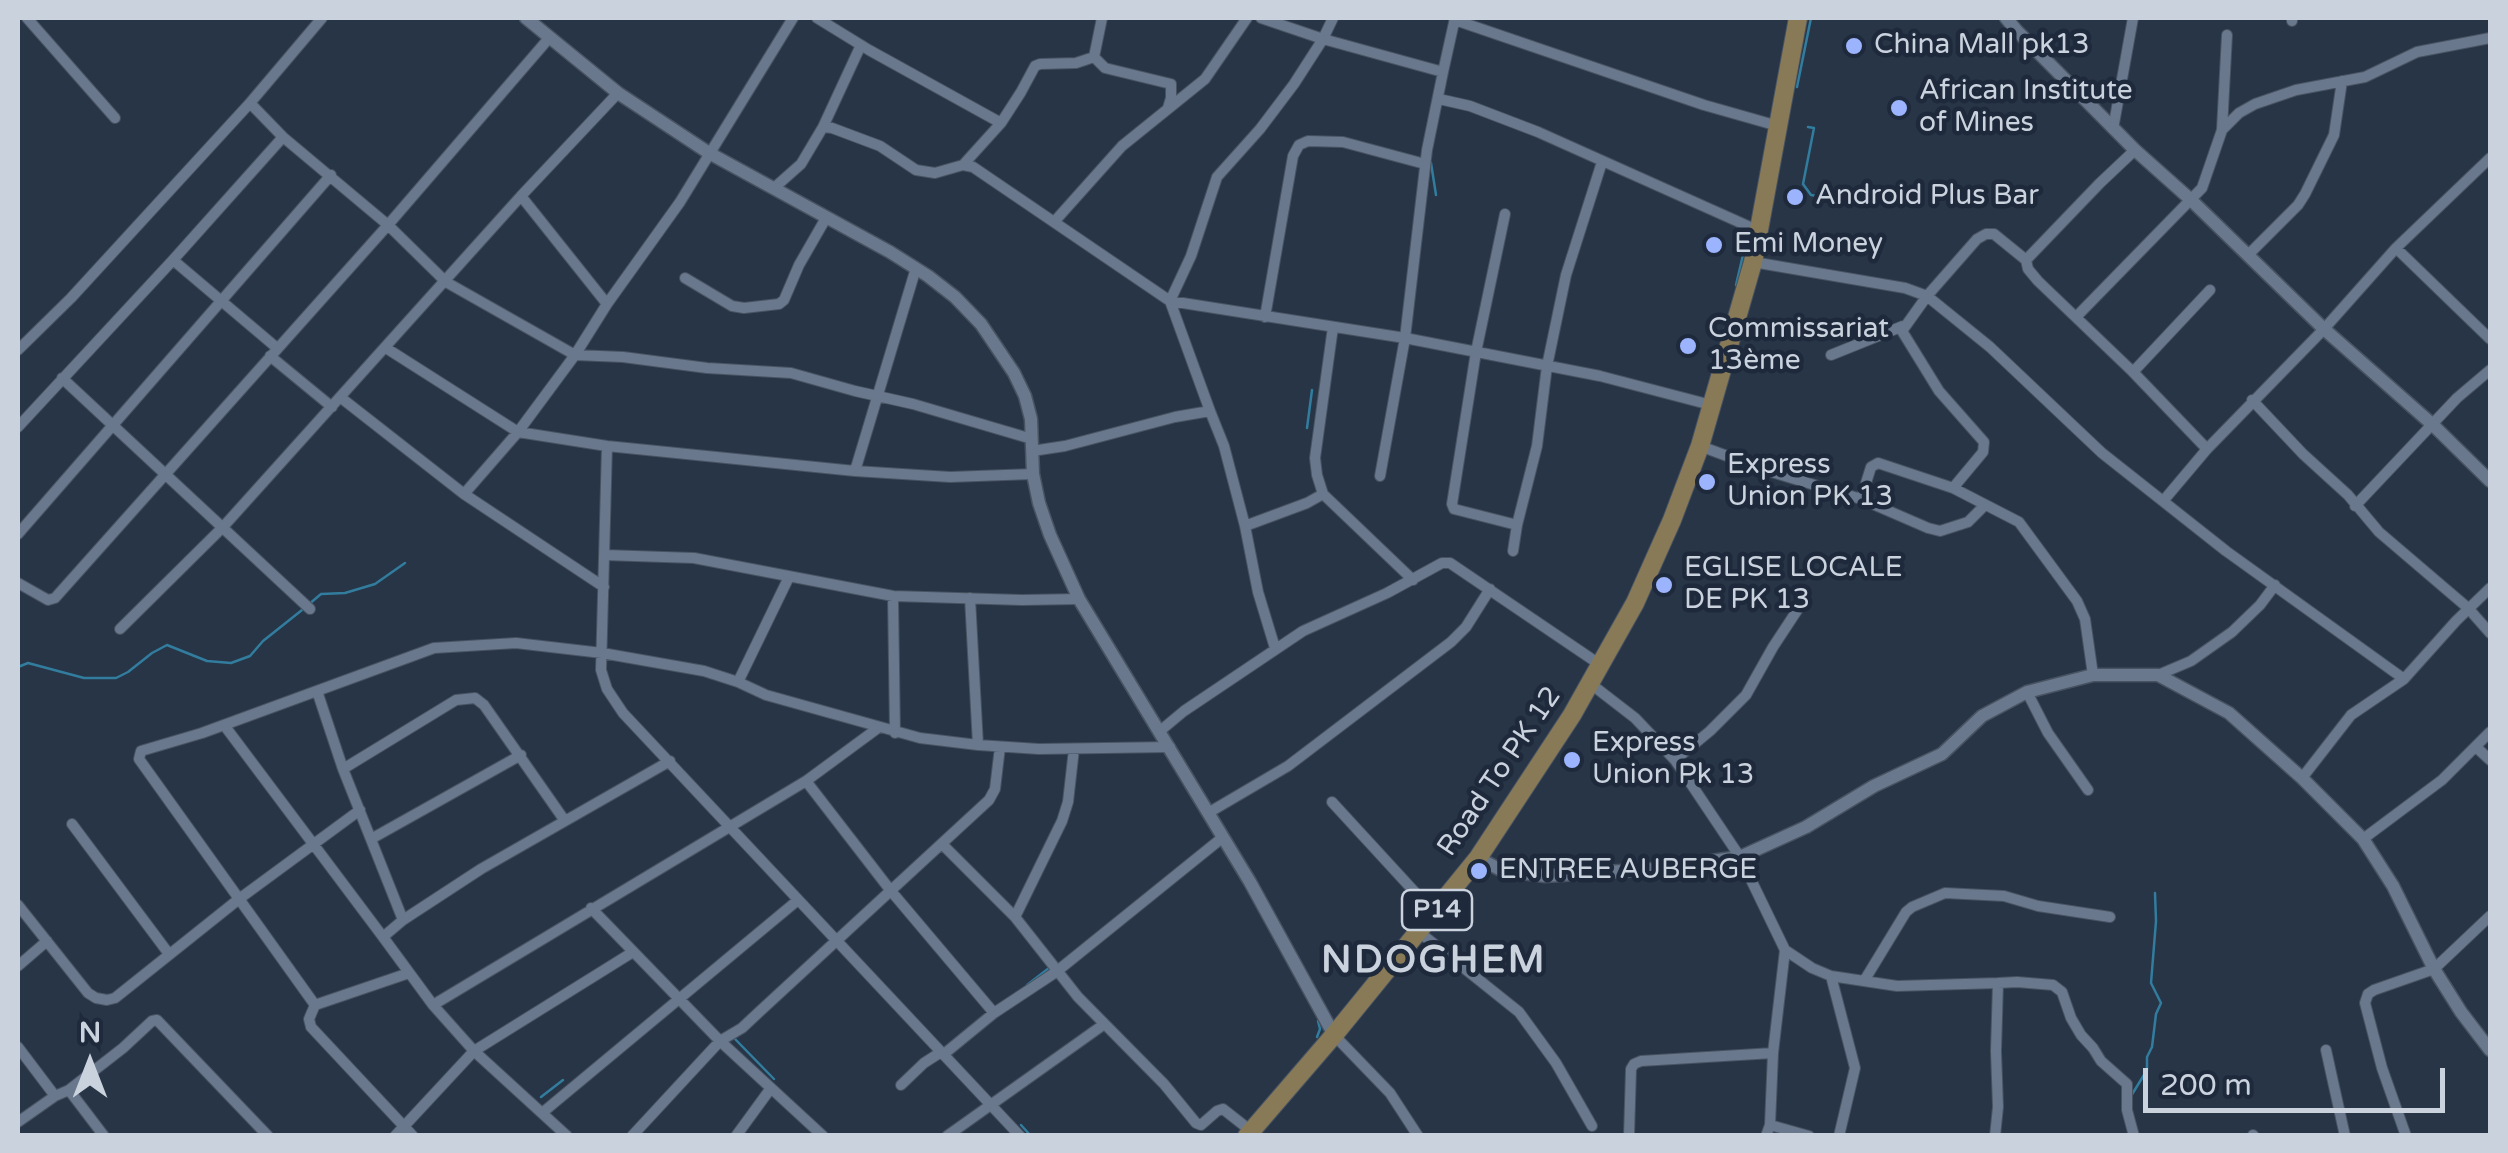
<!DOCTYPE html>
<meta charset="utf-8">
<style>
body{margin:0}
#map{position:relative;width:2508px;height:1153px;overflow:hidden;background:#273547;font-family:"Varela Round",sans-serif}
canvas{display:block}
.frame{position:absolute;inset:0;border:20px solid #cad2de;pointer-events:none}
.north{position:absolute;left:40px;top:1013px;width:100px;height:100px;-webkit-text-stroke:8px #1e2a3c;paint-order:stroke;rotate:0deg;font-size:28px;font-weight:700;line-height:40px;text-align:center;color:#cad2de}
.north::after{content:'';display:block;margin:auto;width:35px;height:45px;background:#cad2de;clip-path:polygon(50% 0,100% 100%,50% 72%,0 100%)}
.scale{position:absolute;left:2143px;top:1068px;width:302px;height:45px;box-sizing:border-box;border:5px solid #cad2de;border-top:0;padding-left:12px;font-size:30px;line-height:35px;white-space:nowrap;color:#cad2de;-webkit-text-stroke:8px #1e2a3c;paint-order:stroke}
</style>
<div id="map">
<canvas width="2508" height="1153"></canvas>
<div class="frame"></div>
<div class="north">N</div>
<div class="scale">200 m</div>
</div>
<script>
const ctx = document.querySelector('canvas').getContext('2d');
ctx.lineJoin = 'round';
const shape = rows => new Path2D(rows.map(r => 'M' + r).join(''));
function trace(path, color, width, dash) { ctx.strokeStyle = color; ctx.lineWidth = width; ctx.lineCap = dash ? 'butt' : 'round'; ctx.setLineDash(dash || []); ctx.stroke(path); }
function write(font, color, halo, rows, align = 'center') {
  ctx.font = font + ' "Varela Round",sans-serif'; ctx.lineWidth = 9; ctx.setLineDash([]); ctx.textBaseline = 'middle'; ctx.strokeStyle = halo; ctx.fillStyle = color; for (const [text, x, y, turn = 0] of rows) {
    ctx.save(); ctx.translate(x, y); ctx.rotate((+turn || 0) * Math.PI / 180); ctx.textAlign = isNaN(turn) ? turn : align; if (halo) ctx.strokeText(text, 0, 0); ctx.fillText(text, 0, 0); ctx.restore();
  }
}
const stream = shape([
 [1797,87,1811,18],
 [1808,127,1814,128,1803,184,1811,195,1841,200],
 [1431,163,1436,195],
 [1736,285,1746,242,1745,237,1737,226],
 [1307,428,1312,390],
 [308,605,321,594,345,593,375,584,405,563],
 [18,667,28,663,84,678,116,678,128,672,152,653,167,645,207,661,231,663,250,656,263,641,302,610],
 [1027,985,1049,968],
 [1317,1037,1320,1029,1318,1021],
 [735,1039,774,1079],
 [2131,1096,2147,1070,2147,1057,2152,1047,2156,1014,2161,1003,2151,983,2156,921,2155,893],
 [541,1097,563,1080],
 [1021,1125,1031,1136]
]);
const minor = shape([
 [27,18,115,118],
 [322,18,250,103,283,137,388,225,446,282,575,355,623,357,707,368,791,373,855,391,913,404,1032,439],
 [817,18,869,50,1001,123],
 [1261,18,1323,39,1443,72,1455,18],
 [1455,20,1704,105,1778,126],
 [2292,21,2292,18],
 [1094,57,1105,68,1171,84,1171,98,1168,108],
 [1094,57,1102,18],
 [1439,99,1470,106,1538,132,1759,231],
 [823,127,861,45],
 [2113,129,2133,18],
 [2222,129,2227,35],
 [963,165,1001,123,1021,92,1035,66,1040,64,1076,63,1094,57],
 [774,188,801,164,823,127,832,128,880,146,916,170,935,173,963,165,973,167,1170,301,1405,338,1600,376,1711,405],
 [521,196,607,304],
 [1505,214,1476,352,1452,504,1454,509,1517,525,1513,551],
 [1054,222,1122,146,1205,79,1247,18],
 [2396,248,2490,339],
 [2248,255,2298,205,2305,194,2334,135,2342,81],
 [173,260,277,348],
 [2026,260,2100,183,2135,150],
 [1753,262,1905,288,1927,296,1990,347,2102,453,2226,551,2404,679],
 [685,278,732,306,744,308,779,304,784,300,799,265,826,218],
 [2077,316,2202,188,2222,130,2239,113,2255,104,2296,90,2365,77,2417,52,2490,38],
 [1265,317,1293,156,1299,145,1308,141,1343,142,1425,164],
 [386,348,518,432,607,446,855,471,950,477,1033,474],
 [18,350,71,298,250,103],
 [1831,355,1903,326],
 [270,356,332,407],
 [2133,372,2210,290],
 [62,378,310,609],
 [340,397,464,494,604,587],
 [2252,400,2303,454,2348,495,2379,532,2468,608,2490,633],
 [1210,411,1170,301,1191,256,1217,177,1260,129,1294,84,1323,39,1333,18],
 [18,427,173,260,283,137],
 [607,446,601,670,607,689,623,713,1020,1136],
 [1700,446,1765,470,1861,499,1928,528,1940,531,1968,522,1985,505],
 [1032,451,1065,446,1175,417,1210,411,1224,446,1245,526,1258,592,1275,648],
 [855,471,916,268],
 [1380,476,1405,338,1427,150,1443,72],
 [1953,488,1983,452,1984,442,1939,391,1902,331,1927,296,1977,239,1986,234,1994,234,2026,260,2028,269,2038,281,2133,372,2207,449],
 [464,494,518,432,575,355,607,304,680,202,793,18],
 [1323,494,1413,580],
 [1861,499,1871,467,1878,463,1953,488,2019,522,2077,601,2085,619,2093,675],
 [2164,500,2207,449,2324,329,2396,248,2490,158],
 [2355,506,2457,398,2490,370],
 [1517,525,1537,446,1547,366,1566,275,1602,162],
 [1245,526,1307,503,1323,494,1317,475,1315,458,1333,327],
 [18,534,331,175],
 [604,555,694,558,893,596,1022,600,1079,599],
 [18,583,48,600,55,598,388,225,550,37],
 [893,596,895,733],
 [970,598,978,745],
 [120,629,223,527,521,196,618,93],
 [2158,675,2191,661,2232,632,2260,605,2275,585],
 [738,682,789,577],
 [1591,684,1635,718,1675,760,1740,857,1785,950,1812,968,1831,976,1897,986,1998,983,1996,1051,1998,1107,1995,1136],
 [317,691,343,769,403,920,383,937,433,1005,474,1051,567,1136],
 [2027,692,2048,733,2088,790],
 [224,725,383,937],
 [1160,731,1184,711,1303,631,1387,593,1442,563,1450,563,1602,666],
 [2476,747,2490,760],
 [1675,760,1710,731,1746,695,1773,647,1800,606],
 [343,769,456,700,475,698,484,705,565,821],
 [2302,778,2351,715,2404,679,2456,621,2490,588],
 [806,781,878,728],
 [1332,802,1434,913],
 [1208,813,1288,766,1451,642,1466,627,1490,589],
 [72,824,169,954],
 [371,839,521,755],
 [2363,839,2442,780,2490,732],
 [942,844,1015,917,1078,997,1164,1084,1196,1123,1201,1125,1217,1111,1223,1109,1251,1131],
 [18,905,88,993,96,998,107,1000,115,998,239,899,360,810],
 [591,908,720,1041,823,1136],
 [1015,917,1062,821,1068,802,1074,749],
 [403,920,481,869,670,761],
 [1419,932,1519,1012,1556,1063,1592,1126],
 [18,966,47,941],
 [1831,976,1855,1068,1839,1136],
 [1864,981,1906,912,1912,907,1945,893,2004,896,2038,906,2110,917],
 [1998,983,2017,982,2053,985,2062,992,2071,1018,2081,1035,2093,1048,2101,1061,2127,1084,2127,1110,2134,1136],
 [315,1005,409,973],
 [433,1005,806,781,891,891,994,1013],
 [1334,1035,1390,1093,1418,1136],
 [18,1047,55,1096],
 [2326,1050,2345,1136],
 [901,1085,924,1063,938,1054,944,1054,994,1013,1056,972,1222,838],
 [69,1090,104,1136],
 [542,1113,798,900],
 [18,1122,55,1096,69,1090,123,1048,152,1021,157,1020,268,1136],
 [1770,1125,1809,1136],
 [2253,1135,2254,1136],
 [395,1136,474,1051,633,952],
 [413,1136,311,1027,309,1019,315,1005,139,759,141,751,202,733,434,648,516,643,602,653,704,671,738,682,766,695,920,738,978,745,1039,749,1170,747],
 [632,1136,720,1041,742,1028,758,1013,989,800,995,789,1000,747],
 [736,1136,771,1088],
 [947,1136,1103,1025],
 [1629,1136,1631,1069,1634,1064,1641,1061,1773,1053],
 [1766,1136,1770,1125,1773,1053,1785,950],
 [2406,1136,2382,1068,2365,1003,2368,994,2374,990,2434,969,2490,916]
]);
const tertiary = shape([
 [526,18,618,93,709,153,890,252,928,276,955,297,981,324,1014,373,1025,396,1031,419,1033,474,1039,503,1050,535,1079,599,1250,882,1334,1035],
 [2006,18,2017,31,2135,150,2190,199,2324,329,2433,425,2490,481],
 [1478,858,1501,870,1545,876,1653,869,1740,857,1806,827,1874,786,1942,754,1982,716,2027,692,2093,675,2158,675,2229,713,2302,778,2363,839,2393,886,2434,969,2461,1012,2490,1050]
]);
const primary = shape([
 [1247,1136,1334,1035,1478,858,1572,715,1635,603,1672,520,1700,446,1753,262,1798,18]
]);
const markers = [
 [1854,46,10,"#9bb4fd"],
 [1899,108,10,"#9bb4fd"],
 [1795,197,10,"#9bb4fd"],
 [1714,245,10,"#9bb4fd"],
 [1688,346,10,"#9bb4fd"],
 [1707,482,10,"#9bb4fd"],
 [1664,585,10,"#9bb4fd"],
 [1572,760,10,"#9bb4fd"],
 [1479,871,10,"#9bb4fd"]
];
const shields = [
 [1437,910,70]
];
const shieldNames = [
 ["P14",1437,910]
];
const poiNames = [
 ["China Mall pk13",1874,46],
 ["African Institute",1919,92],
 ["of Mines",1919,124],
 ["Android Plus Bar",1815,197],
 ["Emi Money",1734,245],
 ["Commissariat",1708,330],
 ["13ème",1708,362],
 ["Express",1727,466],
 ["Union PK 13",1727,498],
 ["EGLISE LOCALE",1684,569],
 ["DE PK 13",1684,601],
 ["Express",1592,744],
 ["Union Pk 13",1592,776],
 ["ENTREE AUBERGE",1499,871]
];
const streetNames = [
 ["Road To PK 12",1500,772,-56]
];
const districtNames = [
 ["NDOGHEM",1434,962]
];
trace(stream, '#327c9e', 2.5);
trace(minor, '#485362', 12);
trace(tertiary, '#485362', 15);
trace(primary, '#485362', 20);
trace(minor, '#69788d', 10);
trace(tertiary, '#69788d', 12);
trace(primary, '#897a57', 18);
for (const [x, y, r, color] of markers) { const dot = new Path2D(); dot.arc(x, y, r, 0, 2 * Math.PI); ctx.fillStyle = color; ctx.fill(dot); trace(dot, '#1e2a3c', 4); }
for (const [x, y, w] of shields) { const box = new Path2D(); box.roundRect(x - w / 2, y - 20, w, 40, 8); ctx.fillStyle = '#1e2a3c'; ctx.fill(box); trace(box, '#cad2de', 2.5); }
write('bold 25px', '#cad2de', null, shieldNames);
write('28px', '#cad2de', '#1e2a3c', poiNames, 'left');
write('28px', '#cad2de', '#1e2a3c', streetNames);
ctx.letterSpacing = '2.5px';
write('bold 38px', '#cad2de', '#1e2a3c', districtNames);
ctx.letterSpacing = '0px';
</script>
